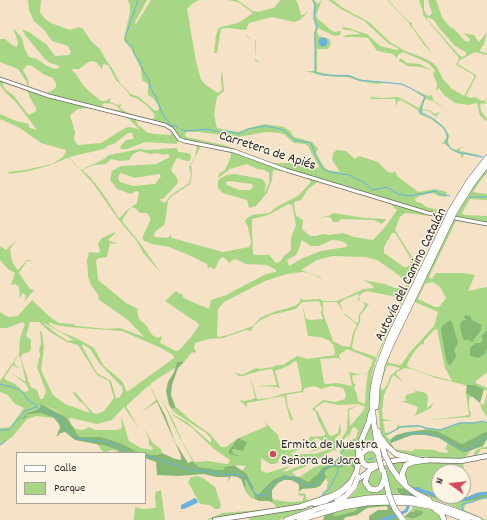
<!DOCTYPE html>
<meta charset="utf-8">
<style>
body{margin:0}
#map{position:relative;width:487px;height:520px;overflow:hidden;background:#f6e2c7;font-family:Dekko,sans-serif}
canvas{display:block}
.legend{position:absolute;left:16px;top:452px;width:130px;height:52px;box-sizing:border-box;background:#fcf5e5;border:1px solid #a8a49b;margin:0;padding:5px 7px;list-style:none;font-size:12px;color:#2b2b2b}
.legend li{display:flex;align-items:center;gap:8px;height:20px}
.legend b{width:20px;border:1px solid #a8a49b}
.north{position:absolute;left:431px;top:464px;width:40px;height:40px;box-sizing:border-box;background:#fcf5e5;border:1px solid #a8a49b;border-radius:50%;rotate:285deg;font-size:11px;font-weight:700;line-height:16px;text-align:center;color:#2b2b2b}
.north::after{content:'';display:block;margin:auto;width:14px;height:18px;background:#d1495b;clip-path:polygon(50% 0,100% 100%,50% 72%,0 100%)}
</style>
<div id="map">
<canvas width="487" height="520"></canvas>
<ul class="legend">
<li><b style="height:5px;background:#fff"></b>Calle</li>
<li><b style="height:11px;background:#a7d785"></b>Parque</li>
</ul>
<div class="north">N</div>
</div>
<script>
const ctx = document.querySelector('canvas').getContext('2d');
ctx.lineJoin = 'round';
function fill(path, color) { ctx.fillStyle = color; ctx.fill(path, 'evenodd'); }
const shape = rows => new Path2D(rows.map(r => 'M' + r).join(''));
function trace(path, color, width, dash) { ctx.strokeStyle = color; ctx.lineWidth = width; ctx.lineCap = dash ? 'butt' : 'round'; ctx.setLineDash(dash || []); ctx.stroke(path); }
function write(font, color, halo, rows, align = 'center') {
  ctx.font = font + ' Dekko,sans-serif'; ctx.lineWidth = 3; ctx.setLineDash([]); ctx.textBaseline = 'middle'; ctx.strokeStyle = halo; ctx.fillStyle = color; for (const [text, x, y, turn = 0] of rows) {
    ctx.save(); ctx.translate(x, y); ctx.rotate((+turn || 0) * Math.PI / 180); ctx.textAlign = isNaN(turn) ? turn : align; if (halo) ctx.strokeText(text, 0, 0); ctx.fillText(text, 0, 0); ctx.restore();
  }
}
const green = shape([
 [28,0,41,0,40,12,45,19,51,23,70,30,79,27,83,29,91,41,100,49,106,60,112,68,120,83,131,94,139,97,154,110,157,111,159,108,158,105,153,98,148,95,148,84,142,80,141,69,131,49,125,42,124,39,130,12,130,6,128,0,147,0,135,22,136,24,151,0,199,0,192,4,187,9,196,61,201,80,206,85,218,93,222,90,221,78,222,69,224,91,217,97,214,115,217,128,238,132,249,128,265,124,284,127,290,131,294,137,312,142,319,150,317,150,316,153,324,167,328,170,340,172,332,160,333,153,337,150,346,151,355,159,359,156,378,162,388,172,392,173,395,171,397,176,418,192,435,189,447,192,446,197,439,196,432,193,419,196,415,199,416,202,421,203,426,207,442,211,440,217,405,213,400,217,395,230,414,260,418,262,421,262,421,263,410,284,377,357,372,374,368,420,358,442,356,462,352,461,351,458,339,462,335,461,341,454,339,452,347,442,348,442,356,438,358,430,354,427,352,429,348,439,349,434,337,446,336,449,337,451,333,450,305,467,292,472,296,476,288,475,274,479,263,489,258,495,255,493,253,488,253,486,249,479,247,474,242,471,246,466,232,465,223,470,218,470,203,468,196,465,190,457,179,436,159,394,174,422,183,443,193,460,196,462,208,461,227,464,229,463,230,460,214,449,191,427,174,416,170,410,174,415,187,422,211,443,211,438,206,433,174,412,172,407,175,408,175,406,189,419,210,434,221,447,226,447,237,439,229,450,239,456,233,453,232,451,233,449,243,451,247,442,239,438,267,426,267,425,263,420,278,435,282,449,285,450,291,450,307,442,310,438,309,435,311,437,324,436,325,433,319,422,316,413,312,409,323,400,335,402,345,399,346,395,343,388,332,386,321,389,314,386,305,388,303,391,304,393,302,392,286,395,288,407,293,419,292,421,290,419,284,396,247,403,247,407,239,400,245,401,253,399,255,398,250,375,257,399,258,399,271,398,282,394,301,391,302,387,297,362,295,361,288,366,275,371,280,389,277,387,255,386,277,385,273,371,271,369,260,371,243,376,239,376,234,372,242,375,256,368,259,369,273,367,277,365,283,365,297,356,307,359,335,355,334,346,330,341,320,337,308,336,302,304,306,319,310,320,323,319,321,314,322,308,319,301,304,302,301,303,296,309,271,315,259,321,252,328,252,331,246,330,223,338,209,339,195,343,194,347,196,353,192,352,184,362,179,362,176,364,175,368,151,383,150,385,157,400,157,402,140,413,156,400,150,386,148,386,126,406,139,429,124,407,112,420,97,424,71,418,68,419,55,410,43,405,39,404,39,409,27,413,21,420,26,415,33,413,40,413,54,418,37,416,27,419,13,436,0,446,0,428,10,427,24,408,14,403,8,395,0,392,0,381,19,354,20,338,25,324,22,322,7,328,0,328,0,312,8,317,18,316,32,300,51,318,59,323,74,324,75,326,78,326,107,329,120,328,144,337,128,320,98,299,99,296,91,285,88,276,87,260,89,252,98,253,100,251,98,243,102,238,115,232,115,233,108,240,118,244,110,243,107,257,99,258,96,260,98,280,126,303,138,309,137,311,139,319,146,325,152,335,158,338,162,336,160,343,176,351,179,350,191,337,198,327,199,324,165,301,176,291,180,294,182,293,183,297,190,301,209,309,211,300,226,295,266,274,276,272,276,270,267,265,246,264,236,259,233,260,229,263,226,259,222,257,219,260,215,269,209,267,208,269,207,264,191,256,169,247,152,244,143,240,143,236,150,221,150,217,147,213,140,213,135,208,131,207,124,217,122,221,140,243,161,273,144,254,136,240,121,223,92,182,70,159,67,158,51,165,29,171,10,174,7,172,25,170,52,164,63,157,66,152,66,150,41,143,20,128,0,119,0,114,16,121,26,123,28,124,30,128,37,130,15,101,6,93,0,85,0,77,28,86,26,81,18,69,0,62,0,39,5,39,14,46,17,47,18,42,13,28,22,38,25,50,29,57,37,59,47,66,55,69,59,68,60,66,50,63,45,59,25,35,22,29,29,32,47,45,55,56,69,55,71,52,68,46,52,41,45,31,34,21,29,10],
 [90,61,96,62,102,69,103,64,108,65,116,80,127,91,130,96,138,99,146,105,155,115,154,118,152,119,128,113,120,108,121,104,118,105,110,102,110,98,106,101,101,101,90,92,83,85,76,74,72,70,73,69,79,69],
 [27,65,32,66,43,74,53,78,56,84,56,87,53,90,46,93,29,87,28,79,23,70],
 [3,82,27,90,30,98,36,108,36,111,29,115,27,113,14,96,5,89,3,85],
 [105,103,113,104,118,107,121,111,104,107,102,105],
 [86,108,101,110,103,112,105,111,122,115,129,119,139,129,129,127,125,128,101,143,78,145,74,140,75,132,70,115,78,109],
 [138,119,167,126,172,133,169,135,154,134,148,133,138,125,136,121],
 [186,132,199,132,238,137,266,132,280,133,285,135,294,143,305,144,308,146,319,167,317,168,288,163,272,163,224,145,186,137,185,134],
 [128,133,132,133,134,139,126,140,120,147,121,149,127,149,145,142,177,144,178,140,197,145,195,157,189,167,191,175,189,183,171,195,165,203,160,200,159,199,163,199,178,183,177,178,171,170,174,163,177,158,187,161,190,161,191,155,188,153,178,152,177,148,147,150,140,149,109,155,104,159,81,170,69,157,104,149,109,145,114,144],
 [201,146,231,153,231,156,225,170,219,174,218,178,230,169,247,164,257,169,264,170,269,173,269,183,264,194,266,185,265,182,262,179,235,174,227,175,219,179,218,182,218,188,223,193,247,200,249,208,256,206,267,193,272,180,273,170,290,173,309,179,311,182,298,196,278,206,269,213,252,215,247,218,245,221,248,227,251,243,249,247,223,252,172,238,170,235,168,238,155,237,154,236,155,232,164,225,165,222,168,201,172,196,190,184,192,175,191,165],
 [140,151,150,154,158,153,163,155,168,154,170,157,156,164,121,166,112,171,110,180,117,189,131,194,136,191,139,192,137,203,127,210,121,217,119,218,102,192,90,177,83,171,84,169,94,165,106,164,111,159,120,161,129,160,133,154],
 [121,173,135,178,159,174,161,176,155,184,133,186,120,182,118,178,119,175],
 [229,181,252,184,253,187,250,190,239,190,227,185,226,182],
 [318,182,389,203,397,210,385,227,373,240,354,237,343,233,329,235,323,234,316,236,310,236,302,229,303,220,296,216,294,204,294,202,301,200,309,188],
 [289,204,292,205,293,209,296,225,291,238,291,250,283,257,281,261,276,263,269,255,256,255,253,254,252,230,252,219,268,215],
 [392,233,395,233,410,257,411,264,407,267,404,267,384,253,384,247],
 [302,240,311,246,319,246,332,240,341,241,345,243,348,246,346,247,321,251,303,258,289,266,287,260,296,255,299,249,301,242],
 [333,256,365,257,377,260,400,276,404,281,406,286,403,288,395,288,385,284,363,280,372,285,374,288,364,289,337,301,323,301,320,299,303,300,300,298,300,302,295,306,277,311,266,315,260,318,253,326,228,335,219,337,217,336,218,309,224,302,265,281,287,274,303,272,309,273,320,278,322,281,320,277,301,270,317,260],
 [367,291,402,298,376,357,353,349,352,347,355,332,360,322,360,316,369,304,360,301,359,297,362,293],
 [359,294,358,300,364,303,365,306,359,315,358,323,356,323,343,312,340,303,345,299],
 [323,302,337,302,345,315,357,325,353,333,350,347,342,346,333,341,323,313],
 [30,322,39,322,50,332,67,342,78,345,97,375,109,381,114,398,104,411,97,414,93,413,74,391,73,393,79,401,84,404,90,413,65,404,53,395,41,370,44,347,42,332,40,331,41,343,39,350,40,355,37,367,46,391,43,399,40,399,37,390,31,387,29,383,21,358,22,354,29,352,31,349,31,340,26,336],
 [42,322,48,325,74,340,68,341,57,334],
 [49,322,56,325,68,327,122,331,159,347,173,355,174,358,127,392,122,381,104,366,94,348,78,339,59,331,49,324],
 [83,344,90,349,99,363,122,387,123,391,120,397,116,398,111,381,97,373,82,346],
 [347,349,372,359,373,361,370,368,367,373,362,375,349,372,352,386,337,383,326,384,324,383,320,359,338,358,342,361,339,357,339,355],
 [18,356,20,356,26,382,10,372,26,384,29,390,26,392,23,391,15,384,6,380,4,378,13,365,20,369,14,363],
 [368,373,366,386,365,404,358,401,357,395,354,387,356,385,354,384,352,378,353,375,363,375],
 [324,402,338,405,358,404,365,407,364,410,350,426,349,410,359,405,348,409,347,430,342,438,337,441,335,438,340,435,341,431,340,422,339,429,338,433,332,436,329,435,318,412,315,410,316,407],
 [315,438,319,439,326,444,316,448,309,453,332,444,327,450,314,454,289,454,310,445],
 [282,454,291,457,312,457,302,465,287,471,282,472,290,466,267,473,261,471,261,458,270,464,274,464,277,463],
 [228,0,237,0,253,11,258,12,274,8,280,0,296,0,298,4,301,15,303,15,309,11,300,20,294,22,272,17,249,23,246,30,247,35,250,39,256,41,255,59,260,62,255,61,255,41,248,38,247,36,246,30,228,28,221,29,217,53,214,53,216,35,218,29,220,27,238,23,253,13,238,2],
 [312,0,314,0,318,4,322,0,316,15,318,19,332,31,335,32,341,31,340,35,334,36,318,28,317,32,319,36,329,39,331,43,328,49,317,49,317,72,334,75,349,75,362,80,402,84,428,96,432,95,433,100,448,111,433,101,426,99,424,101,422,109,429,110,435,114,440,112,436,117,429,111,423,110,422,113,435,119,445,128,449,135,448,142,451,148,455,150,469,145,460,149,460,151,479,155,478,157,464,154,462,159,460,154,454,151,445,144,442,144,447,137,444,129,431,119,419,114,418,110,401,100,398,101,395,107,396,102,395,99,373,99,370,100,372,96,373,97,382,98,398,97,419,108,424,97,412,89,399,84,384,83,376,84,359,81,347,77,336,77,319,75,306,71,313,71,315,70,315,47,314,33,316,28,313,18,314,4],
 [328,0,333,0,343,8,369,22,390,42,405,51,424,58,433,63,437,67,443,79,452,89,464,96,474,78,474,75,456,65,459,58,423,15,423,12,419,0,424,0,424,10,427,15,430,16,432,13,428,0,436,0,442,17,448,25,455,30,465,41,469,42,470,39,463,33,474,35,479,42,487,32,484,44,480,50,481,52,487,53,487,55,475,52,460,60,458,63,459,65,476,75,476,77,466,96,470,98,475,97,482,101,485,100,487,97,485,102,487,104,482,103,480,105,481,111,487,119,487,121,484,119,483,121,483,118,480,116,477,103,468,105,455,103,444,95,439,88,436,91,437,84,433,74,435,70,428,63,403,52,399,54,396,59,396,57,393,54,377,51,368,38,358,37,343,37,346,35,361,34,354,31,342,29,343,27,348,28,367,34,380,46,397,50,399,49,388,43,364,21,341,9],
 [427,17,434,20,439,28,455,46,466,52,466,55,462,57,459,55,427,19],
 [387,0,388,0,409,22,412,23,412,26,432,53,425,46,408,22],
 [400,58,407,63,420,64,432,71,421,67,408,66,399,61],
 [487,169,487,173,481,180,473,192,487,194,487,200,470,199,462,213,464,215,487,216,487,226,456,221,429,277,432,279,436,273,463,273,475,275,468,291,487,287,487,372,476,381,476,383,487,388,487,391,480,387,468,385,467,387,465,385,436,378,412,369,404,368,397,372,396,374,404,383,395,376,393,375,384,395,383,403,383,407,382,409,383,419,391,421,395,419,390,421,383,421,385,432,388,433,396,429,398,424,400,426,418,425,428,428,441,429,460,422,474,422,483,421,487,422,487,431,462,444,451,438,423,430,425,429,421,427,400,428,386,436,390,440,394,449,410,451,413,451,414,449,434,450,439,452,447,453,448,451,445,449,448,443,464,453,471,451,465,457,473,456,476,450,483,447,487,447,487,449,481,449,476,457,462,459,412,456,400,454,393,450,384,440,380,428,378,404,381,379,389,357,388,361,389,363,400,365,401,365,410,352,434,326,438,312,415,302,453,220,475,184],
 [433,282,440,287,446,298,439,307,435,307,418,299,425,284],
 [437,329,445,368,452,381,430,375,408,367,407,365,410,358,414,352,420,345,424,344,424,341,434,330],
 [390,365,400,368,391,375,387,385,383,390,381,389,381,384,387,366],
 [333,213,365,218,386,219,382,224,374,220,341,219,338,222,333,222,331,218,329,217,315,218,329,216],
 [16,240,12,246,10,250,12,261,14,265,18,270,27,260,29,260,32,261,27,261,19,273,30,289,34,290,24,302,26,296,23,293,20,298,19,287,15,284,11,285,15,273,8,269,0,260,0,246,6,250],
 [412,388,417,391,426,393,427,395,428,398,427,408,434,403,431,408,415,416,418,407,401,401,407,401,405,398,406,395,416,392],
 [487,392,487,417,482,410,480,403,484,405],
 [466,393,473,397,471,397,469,399,469,409,471,414,470,417,427,420,464,416,469,415],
 [121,416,129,441,141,448,152,450,153,448,149,445,149,439,144,428,152,442,161,449,162,453,158,455,153,455,136,451,118,442,101,437,80,437,77,434,69,423,76,429,83,430,89,427,95,430,117,430,122,428],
 [371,419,376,448,369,446,365,448,361,451,361,444],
 [97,444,112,448,120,453,112,450,104,453],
 '363 457a7 7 0 1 1 14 0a7 7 0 1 1-14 0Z',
 [331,461,328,465,322,468,317,475,312,478,309,482,299,477,313,468],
 [411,461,401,479,390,463],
 [420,463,463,463,464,469,451,469,439,472,433,475,435,492,439,493,439,495,432,494,419,487,410,487,406,482,404,476,406,469,409,466],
 [388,464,408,489,397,489,396,492,404,496,391,496,385,469],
 [349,465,352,466,354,472,352,477,339,491,321,498,297,505,278,509,273,503,272,499,281,501,292,502,302,501,304,496,298,495,299,493,306,494,306,498,308,500,321,496,327,489,327,484,328,483,325,475,328,469,334,467,340,468],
 [378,468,380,471,382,480,380,485,373,487,367,482,370,475],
 [197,476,203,478,215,487,221,505,219,509,215,509,210,505,200,504,188,482,191,477],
 [364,477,364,480,369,490,384,486,386,496,345,500,354,493,359,486,357,484],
 [244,479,249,485,254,494,255,499,257,500,251,498,246,492],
 [161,490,165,520,134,520,135,507,142,509,156,508,155,495,156,492],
 [420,492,432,497,448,501,470,501,487,497,487,498,466,504,464,508,464,510,487,520,484,520,450,505,431,499,419,493],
 [315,506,279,520,249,520,249,519,251,517],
 [413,506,435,511,440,515,442,520,405,520,403,517,405,516,412,519,420,516,420,511,411,511],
 [358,507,355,511,340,515,334,516,332,514,333,512],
 [272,509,274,510,223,517,206,520,222,513]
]);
const forest = shape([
 [465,315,470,316,472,320,482,325,481,330,472,342,468,340,464,340,462,336,460,325,462,321,466,320,464,317],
 [450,320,452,322,458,343,454,350,456,355,455,359,450,365,448,364,446,359,441,330,442,326],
 [486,331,487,331,487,348,485,354,478,358,470,356,470,348,476,343,481,343,483,340,481,336],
 [177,362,184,362,178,368,172,385,171,395,175,406,175,408,172,408,174,412,169,405,166,391,168,382,174,372],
 [467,385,474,385,484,389,480,403,473,397,466,393],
 [157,400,165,415,175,442,188,463,189,463,192,461,199,467,218,470,223,470,225,467,234,465,247,474,249,479,253,486,253,488,255,493,258,495,263,489,274,479,285,475,299,477,309,482,312,478,317,475,322,468,328,465,331,461,335,461,339,462,352,458,352,461,356,462,354,476,346,484,354,472,352,466,349,465,340,468,334,467,328,469,325,473,326,478,320,486,315,488,302,489,299,492,299,485,297,483,291,480,284,480,278,483,272,490,272,496,273,503,269,501,259,501,255,499,254,494,245,479,246,492,241,479,237,477,231,476,228,482,229,477,216,477,204,474,179,476,157,475,156,462,145,458,145,453,120,453,117,450,106,446,75,440,65,432,61,433,56,437,60,428,59,424,54,418,40,413,29,414,26,415,27,417,20,420,27,413,39,409,40,406,38,404,43,405,64,416,68,419,77,434,80,437,101,437,118,442,136,451,153,455,158,455,162,453,175,459,181,460,181,456,157,402],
 [423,430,437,431,462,444,487,431,487,439,483,446,464,453,439,438,426,435,412,435,391,443,390,440,396,435,407,432],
 [239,438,247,442,243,451,233,449,232,451,233,453,241,457,229,454,229,450,237,439],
 [410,487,419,487,429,493,439,495,439,496,463,498,468,497,476,493,487,492,487,497,470,501,448,501,432,497,420,492,419,493],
 [397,488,408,489,414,493,412,497,404,496,397,492],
 [376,504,389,504,399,520,369,520,369,516,378,510,387,510,388,508,386,506,367,508,357,515,346,517,343,520,323,520,325,514,333,512,334,516,340,515,355,511,358,507],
 [416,510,422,511,423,513,420,516,412,519,405,516,411,511,413,512]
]);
const water = shape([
 '318.5 42a4.5 4.5 0 1 1 9 0a4.5 4.5 0 1 1-9 0Z',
 [195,498,198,501,197,503,184,509,181,509,181,505]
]);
const stream = shape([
 [138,0,125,38,126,41,133,47,134,53,140,62,144,73,149,80,151,89,156,97,163,115,171,125,178,127],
 [313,0,315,5,314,18,317,25,315,33,315,72,324,75,350,76,359,80,402,84,412,89,425,97,420,112,432,118,443,127,448,136,446,143,451,149,457,152,483,157],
 [181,129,185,131,207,129,219,132,232,132,239,134,248,129,259,127,265,126,280,129,283,130,295,140,311,143,315,154,323,169,330,172,349,175,365,183,373,190,387,187,398,194,409,196,436,191,440,194,450,196],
 [470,197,487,197],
 [0,384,18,389,24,394,29,401,36,405,38,408,59,417,67,430,77,439,103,441,118,446,129,453],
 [0,430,9,430,25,411,36,407],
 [388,434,401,427,408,426,420,426,425,428,440,430,460,423,475,423,482,421,487,423],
 [391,442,403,435,414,433,423,433,441,437,461,449,465,450,473,447,487,435],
 [0,445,6,440],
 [145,455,191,470,205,471,219,474,243,475,249,483,255,493,260,496,265,495,275,482,285,477,293,477,305,485,311,486,315,485,319,482,323,471,326,468,333,465,341,465,352,459],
 [368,460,373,458],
 [322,496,323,493,329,489,338,472,337,461,349,442,354,440],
 [463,511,462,506,463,504,473,502,481,498,487,498]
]);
const river = shape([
 [382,520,396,516,406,511,408,507,411,492,414,489,417,489,441,497,459,500,467,499,479,494,487,493]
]);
const tertiary = shape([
 [0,79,49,96,165,125,172,129,179,139,184,141,234,151,286,170,428,213,487,224]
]);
const trunk = shape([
 [423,460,461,461,487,456],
 [386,462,399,460,412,459],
 [314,504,326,501,338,495,369,471,379,465],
 [215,520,305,506]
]);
const motorway = shape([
 [450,212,469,181,487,158],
 [454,213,473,183,487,165],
 [380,371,390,347,450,222],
 [376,407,377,388,382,368],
 [378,431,385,455],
 [381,438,387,446,396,454,419,460],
 [378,454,374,449,367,449,361,454,362,461,365,465,369,466,385,463],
 [379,458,374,424,372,404,373,389,377,370,390,336,446,221],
 [391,467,399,479,407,487,415,493,429,500],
 [383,469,389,495],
 [369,471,365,482,370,489,376,490,380,488,382,485,384,479],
 [405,483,402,474,406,465,414,462,427,460],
 [337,501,346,496,354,487],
 [302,506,334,495,341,491,351,482,357,471,359,446,369,422,371,413],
 [436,510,441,513,444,520],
 [286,520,320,508,344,502,368,498,391,497,409,498,429,502,456,511,479,520],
 [299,520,343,507,367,503,389,502,412,503,429,506,468,520]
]);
const motorwayBridge = shape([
 [446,221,450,212],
 [450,222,454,213],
 [385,455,391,467],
 [379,458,382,470],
 [354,487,358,477],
 [389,495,395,509,403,520]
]);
const markers = [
 [273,454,4,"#d1495b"]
];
const streetNames = [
 ["Carretera de Apiés",267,152,18],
 ["Autovía del Camino Catalán",412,275,-64]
];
const poiNames = [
 ["Ermita de Nuestra",281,446],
 ["Señora de Jara",281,462]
];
fill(green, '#a7d785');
fill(forest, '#85b872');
fill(water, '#68b1e0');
trace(stream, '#68b1e0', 1);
trace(river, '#68b1e0', 3);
trace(tertiary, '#726b62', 4.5);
trace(trunk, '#726b62', 6);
trace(motorway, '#726b62', 6);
trace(tertiary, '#fff', 3);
trace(trunk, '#fff', 4.5);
trace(motorway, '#fff', 5);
trace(motorwayBridge, '#726b62', 6, []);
trace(motorwayBridge, '#fff', 5);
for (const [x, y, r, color] of markers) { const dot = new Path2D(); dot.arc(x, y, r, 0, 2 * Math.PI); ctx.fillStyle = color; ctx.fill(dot); trace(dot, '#fcf5e5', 1.5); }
write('14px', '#2b2b2b', '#fcf5e5', streetNames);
write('14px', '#2b2b2b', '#fcf5e5', poiNames, 'left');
</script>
